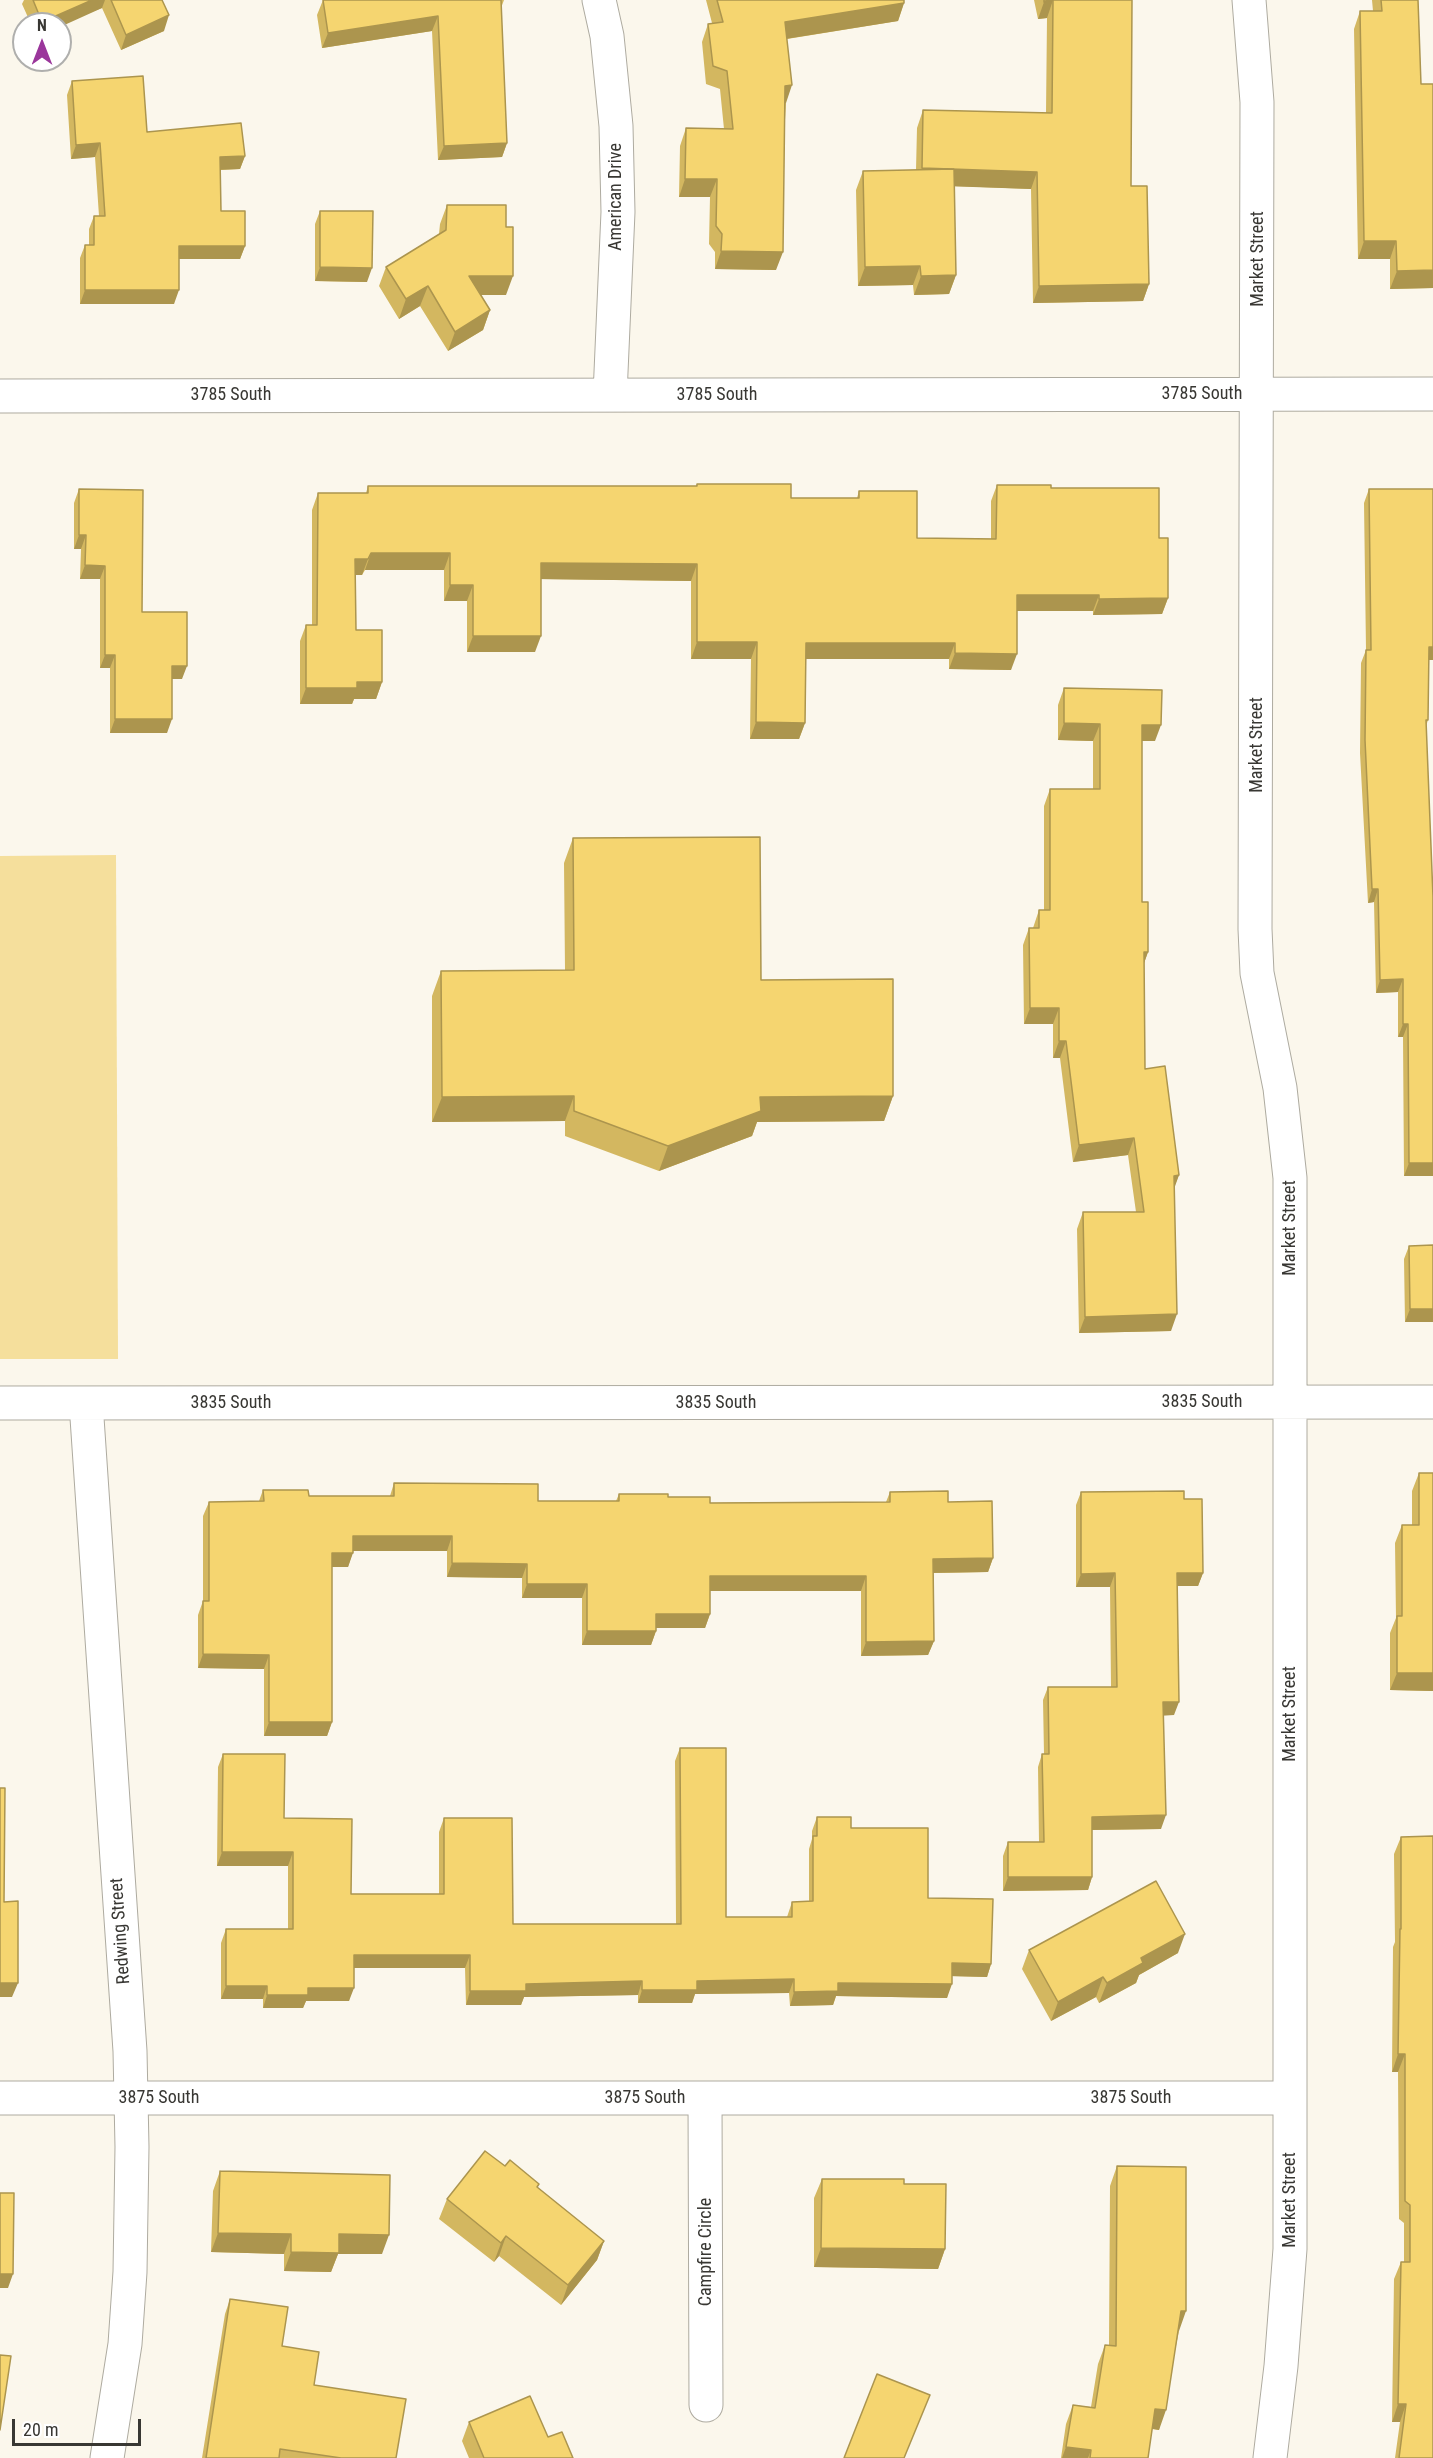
<!DOCTYPE html>
<style>
body{margin:0}
#map{position:relative;width:1433px;height:2458px;overflow:hidden;background:#fbf7ec;font-family:"Roboto Condensed",sans-serif}
canvas{display:block}
.north{position:absolute;left:12px;top:12px;width:60px;height:60px;box-sizing:border-box;background:#fff;border:2px solid #afafad;border-radius:50%;rotate:0deg;font-size:16px;font-weight:700;line-height:24px;text-align:center;color:#383733}
.north::after{content:'';display:block;margin:auto;width:21px;height:27px;background:#9a369b;clip-path:polygon(50% 0,100% 100%,50% 72%,0 100%)}
.scale{position:absolute;left:12px;top:2419px;width:129px;height:27px;box-sizing:border-box;border:3px solid #383733;border-top:0;padding-left:8px;font-size:18px;line-height:21px;white-space:nowrap;color:#383733;-webkit-text-stroke:4px #fff;paint-order:stroke}
</style>
<div id="map">
<canvas width="1433" height="2458"></canvas>
<div class="north">N</div>
<div class="scale">20 m</div>
</div>
<script>
const ctx = document.querySelector('canvas').getContext('2d');
ctx.lineJoin = 'round';
function fill(path, color) { ctx.fillStyle = color; ctx.fill(path, 'evenodd'); }
const shape = rows => new Path2D(rows.map(r => 'M' + r).join(''));
function trace(path, color, width, dash) { ctx.strokeStyle = color; ctx.lineWidth = width; ctx.lineCap = dash ? 'butt' : 'round'; ctx.setLineDash(dash || []); ctx.stroke(path); }
function write(font, color, halo, rows, align = 'center') {
  ctx.font = font + ' "Roboto Condensed",sans-serif'; ctx.lineWidth = 5; ctx.setLineDash([]); ctx.textBaseline = 'middle'; ctx.strokeStyle = halo; ctx.fillStyle = color; for (const [text, x, y, turn = 0] of rows) {
    ctx.save(); ctx.translate(x, y); ctx.rotate((+turn || 0) * Math.PI / 180); ctx.textAlign = isNaN(turn) ? turn : align; if (halo) ctx.strokeText(text, 0, 0); ctx.fillText(text, 0, 0); ctx.restore();
  }
}
const green = shape([
 [116,855,118,1359,0,1359,0,856]
]);
const minor = shape([
 [599,0,607,36,616,126,618,212,610,395],
 [1249,0,1257,102,1255,929,1257,973,1280,1088,1290,1178,1290,2249,1281,2366,1270,2458],
 [0,396,1433,394],
 [0,1403,1433,1402],
 [86,1403,130,2051,132,2147,130,2272,125,2344,107,2458],
 [0,2098,1290,2098],
 [705,2098,706,2405]
]);
const wall = shape([
 [24,0,162,0,164,31,121,50,102,8,60,24,31,24,22,4],
 [323,0,504,0,501,8,507,143,502,157,438,160,432,31,322,48,317,15],
 [706,0,904,0,904,3,898,21,787,39,786,103,776,270,715,269,715,252,709,244,710,197,679,197,680,146,686,128,724,129,720,89,706,84,702,42,708,24,712,23],
 [1034,0,1132,0,1131,186,1149,284,1143,301,1033,303,1031,189,954,186,956,275,949,294,914,295,913,285,858,286,856,190,863,171,916,170,917,128,923,110,1046,113,1047,18,1038,19],
 [1372,0,1418,0,1421,84,1433,288,1390,289,1390,259,1358,259,1354,29,1360,11,1373,11],
 [72,81,147,132,245,156,240,169,220,170,221,211,245,246,240,259,179,259,174,304,80,304,80,258,85,245,89,245,89,229,94,216,99,216,95,157,71,159,67,95],
 [447,205,506,295,481,295,490,310,483,330,448,351,420,306,399,319,379,286,386,267,439,234,440,224],
 [320,211,367,282,315,281,315,224],
 [697,484,791,498,857,498,859,491,917,538,991,539,991,501,997,485,1051,488,1159,538,1168,598,1162,614,1093,615,1093,611,1017,611,1011,670,949,669,949,659,806,659,805,723,799,739,750,739,751,659,691,659,691,581,541,579,535,652,467,652,467,601,444,601,444,570,365,570,362,575,356,575,356,630,382,682,376,699,354,699,352,704,300,704,300,641,306,625,312,625,312,510,318,493,366,493,368,486,696,486],
 [79,489,142,612,182,679,172,679,167,733,110,733,110,668,100,668,100,579,80,579,81,549,74,549,74,503],
 [1369,489,1433,660,1429,660,1428,720,1426,726,1433,1176,1404,1176,1403,1037,1398,1037,1398,992,1376,993,1374,902,1368,903,1360,753,1361,663,1366,650,1364,503],
 [1064,688,1155,741,1142,741,1142,902,1148,952,1144,963,1145,1069,1179,1175,1174,1187,1171,1331,1079,1333,1077,1229,1083,1212,1136,1212,1128,1155,1073,1162,1060,1058,1053,1058,1053,1024,1024,1024,1023,945,1029,928,1033,928,1039,910,1044,910,1044,806,1050,789,1093,789,1093,741,1058,740,1058,705],
 [573,838,761,980,893,1096,884,1121,757,1122,752,1136,659,1171,565,1136,565,1121,432,1122,432,996,441,971,565,970,564,863],
 [1409,1246,1433,1322,1405,1322,1404,1259],
 [1419,1473,1433,1691,1390,1690,1390,1633,1396,1618,1395,1543,1402,1525,1412,1525,1412,1491],
 [394,1483,538,1501,616,1501,619,1494,668,1497,710,1503,886,1502,890,1492,948,1502,993,1558,988,1572,933,1573,934,1641,928,1655,861,1656,861,1591,710,1591,710,1614,705,1628,656,1628,656,1631,651,1645,582,1645,582,1598,522,1598,522,1578,447,1577,447,1551,353,1551,348,1567,332,1567,332,1722,327,1736,264,1736,264,1669,198,1668,198,1615,203,1601,203,1516,209,1502,259,1501,263,1490,309,1496,390,1496],
 [1081,1492,1184,1499,1203,1573,1198,1586,1177,1586,1174,1715,1164,1715,1161,1829,1092,1830,1092,1877,1088,1890,1003,1891,1003,1856,1008,1842,1039,1842,1038,1767,1042,1754,1044,1754,1043,1700,1048,1687,1111,1687,1110,1587,1076,1587,1076,1505],
 [680,1748,726,1917,787,1917,792,1902,809,1901,809,1849,812,1839,812,1831,817,1817,851,1828,928,1898,991,1964,987,1977,952,1976,947,1998,836,1996,833,2005,790,2006,789,1993,695,1994,692,2003,638,2003,638,1995,524,1997,521,2005,466,2005,465,1968,354,1968,349,2001,306,2001,303,2008,263,2008,263,1999,221,1999,221,1943,226,1929,288,1929,288,1866,217,1866,218,1767,223,1754,284,1818,351,1894,439,1894,439,1832,444,1818,513,1924,676,1924,675,1761],
 [1401,1837,1433,2458,1395,2458,1400,2422,1392,2422,1394,2279,1401,2262,1404,2262,1404,2223,1399,2219,1398,2072,1392,2072,1393,1947,1395,1942,1394,1854],
 [1029,1950,1178,1953,1139,1975,1136,1983,1099,2003,1096,1997,1051,2021,1022,1969],
 [505,2166,539,2184,537,2188,604,2241,597,2260,561,2305,499,2256,494,2262,439,2219,447,2199],
 [1117,2166,1179,2331,1159,2430,1152,2429,1148,2458,1061,2458,1066,2424,1073,2405,1091,2407,1098,2364,1105,2345,1109,2345,1110,2186],
 [220,2171,382,2254,338,2254,331,2272,284,2271,284,2254,211,2252,213,2191],
 [822,2179,904,2184,945,2249,938,2269,814,2267,814,2198],
 [230,2299,282,2346,314,2385,396,2458,202,2458,225,2314],
 [469,2422,548,2437,573,2458,469,2458,462,2441]
]);
const shadedWall = shape([
 [92,0,105,0,102,8,60,27,60,24,42,24,42,22],
 [1053,0,1047,18,1038,19,1044,2],
 [904,3,898,21,779,40,785,22],
 [169,15,164,31,121,50,126,35],
 [438,16,432,31,322,48,328,33],
 [792,85,786,103,779,104,785,86],
 [100,143,95,157,71,159,76,145],
 [507,143,502,157,438,160,444,146],
 [245,156,240,169,215,170,220,157],
 [922,168,1037,172,1031,189,915,185],
 [685,179,717,179,710,197,679,197],
 [1364,241,1396,241,1390,259,1358,259],
 [179,246,245,246,240,259,174,259],
 [721,251,783,252,776,270,715,269],
 [920,266,913,285,858,286,865,267],
 [320,267,372,268,367,282,315,281],
 [1433,270,1433,288,1390,289,1397,271],
 [956,275,949,294,914,295,921,276],
 [469,276,513,276,506,295,461,295],
 [1149,284,1143,301,1033,303,1039,286],
 [428,286,420,306,399,319,406,299],
 [85,290,179,290,174,304,80,304],
 [490,310,483,330,448,351,455,332],
 [79,535,86,535,81,549,74,549],
 [371,553,450,553,444,570,365,570],
 [355,559,368,559,362,575,349,575],
 [541,563,697,564,691,581,535,579],
 [85,565,105,566,100,579,80,579],
 [450,585,473,585,467,601,444,601],
 [1017,595,1099,595,1093,611,1012,611],
 [1168,598,1162,614,1093,615,1099,599],
 [473,636,541,636,535,652,467,652],
 [697,642,757,642,751,659,691,659],
 [806,643,955,643,949,659,800,659],
 [1429,647,1433,647,1433,660,1424,660],
 [955,653,1017,654,1011,670,949,669],
 [105,655,115,655,110,668,100,668],
 [172,666,187,666,182,679,167,679],
 [357,682,382,682,376,699,354,699,352,704,300,704,306,688],
 [115,719,172,719,167,733,110,733],
 [756,722,805,723,799,739,750,739],
 [1064,723,1100,724,1093,741,1058,740],
 [1142,725,1161,725,1155,741,1136,741],
 [1372,889,1378,889,1374,902,1368,903],
 [1144,952,1148,952,1142,969],
 [1403,979,1398,992,1376,993,1380,980],
 [1030,1008,1059,1008,1053,1024,1024,1024],
 [1403,1024,1408,1024,1403,1037,1398,1037],
 [1059,1041,1066,1041,1060,1058,1053,1058],
 [574,1096,565,1121,432,1122,442,1097],
 [893,1096,884,1121,757,1122,752,1136,659,1171,668,1146,760,1097],
 [1134,1138,1128,1155,1073,1162,1079,1145],
 [1409,1163,1433,1163,1433,1176,1404,1176],
 [1179,1175,1173,1192,1174,1176],
 [1410,1309,1433,1309,1433,1322,1405,1322],
 [1177,1314,1171,1331,1079,1333,1085,1317],
 [353,1536,452,1536,447,1551,348,1551],
 [332,1553,353,1553,348,1567,327,1567],
 [993,1558,988,1572,928,1573,933,1559],
 [452,1563,527,1564,522,1578,447,1577],
 [1115,1573,1110,1587,1076,1587,1081,1574],
 [1177,1573,1203,1573,1198,1586,1172,1586],
 [710,1576,866,1576,861,1591,705,1591],
 [527,1584,587,1584,582,1598,522,1598],
 [656,1614,710,1614,705,1628,651,1628],
 [587,1631,656,1631,651,1645,582,1645],
 [934,1641,928,1655,861,1656,866,1642],
 [203,1654,269,1655,264,1669,198,1668],
 [1397,1673,1433,1673,1433,1691,1390,1690],
 [1163,1702,1179,1702,1174,1715,1158,1716],
 [269,1722,332,1722,327,1736,264,1736],
 [1166,1815,1161,1829,1088,1830,1092,1817],
 [222,1852,293,1852,288,1866,217,1866],
 [1008,1877,1092,1877,1088,1890,1003,1891],
 [1185,1934,1178,1953,1139,1975,1136,1983,1099,2003,1107,1983,1141,1958],
 [354,1955,470,1955,465,1968,349,1968],
 [952,1963,991,1964,987,1977,947,1976],
 [1103,1977,1096,1997,1051,2021,1058,2002],
 [794,1979,789,1993,695,1994,692,2003,638,2003,642,1990,697,1981],
 [642,1981,638,1995,524,1997,521,2005,466,2005,470,1991,526,1984],
 [0,1983,18,1983,12,1997,0,1997],
 [838,1983,952,1984,947,1998,836,1996,833,2005,790,2006,794,1992],
 [226,1986,267,1986,263,1999,221,1999],
 [308,1988,354,1988,349,2001,306,2001,303,2008,263,2008,267,1995],
 [1398,2054,1405,2054,1398,2072,1392,2072],
 [218,2233,291,2234,284,2254,211,2252],
 [339,2234,389,2235,382,2254,338,2254,331,2272,284,2271,291,2252],
 [506,2236,499,2256,494,2262,501,2243],
 [604,2241,597,2260,561,2305,568,2285],
 [821,2248,945,2249,938,2269,814,2267],
 [0,2274,13,2274,8,2288,0,2288],
 [1181,2311,1186,2311,1179,2331,1174,2331],
 [1398,2404,1406,2404,1400,2422,1392,2422],
 [1155,2409,1166,2410,1159,2430,1148,2428],
 [1066,2447,1091,2450,1088,2458,1062,2458]
]);
const building = shape([
 [33,0,92,0,42,22,33,0],
 [111,0,162,0,169,15,126,35,111,0],
 [323,0,501,0,507,143,444,146,438,16,328,33,323,0],
 [717,0,904,0,904,3,785,22,792,85,785,86,783,252,721,251,722,234,716,226,717,179,685,179,686,128,733,129,727,71,713,66,708,24,723,22,717,0],
 [1044,0,1132,0,1131,186,1147,186,1149,284,1039,286,1037,172,922,168,923,110,1052,113,1053,0,1044,2,1044,0],
 [1381,0,1418,0,1421,84,1433,84,1433,270,1397,271,1396,241,1364,241,1360,11,1382,11,1381,0],
 [143,76,147,132,241,123,245,156,220,157,221,211,245,211,245,246,179,246,179,290,85,290,85,245,94,245,94,216,105,216,100,143,76,145,72,81,143,76],
 [954,169,956,275,921,276,920,266,865,267,863,171,954,169],
 [447,205,506,205,506,227,513,227,513,276,469,276,490,310,455,332,428,286,406,299,386,267,446,230,447,205],
 [320,211,373,211,372,268,320,267,320,211],
 [697,484,791,484,791,498,859,498,859,491,917,491,917,538,996,539,997,485,1051,485,1051,488,1159,488,1159,538,1168,538,1168,598,1099,599,1099,595,1017,595,1017,654,955,653,955,643,806,643,805,723,756,722,757,642,697,642,697,564,541,563,541,636,473,636,473,585,450,585,450,553,371,553,368,559,355,559,356,630,382,630,382,682,357,682,357,688,306,688,306,625,317,625,318,493,368,493,368,486,697,486,697,484],
 [79,489,143,490,142,612,187,612,187,666,172,666,172,719,115,719,115,655,105,655,105,566,85,565,86,535,79,535,79,489],
 [1369,489,1433,489,1433,647,1429,647,1428,720,1426,720,1433,897,1433,1163,1409,1163,1408,1024,1403,1024,1403,979,1380,980,1378,889,1372,889,1365,740,1366,650,1371,650,1369,489],
 [1064,688,1162,690,1161,725,1142,725,1142,902,1148,902,1148,952,1144,952,1145,1069,1165,1066,1179,1175,1174,1176,1177,1314,1085,1317,1083,1212,1144,1212,1134,1138,1079,1145,1066,1041,1059,1041,1059,1008,1030,1008,1029,928,1039,928,1039,910,1050,910,1050,789,1100,789,1100,724,1064,723,1064,688],
 [760,837,761,980,893,979,893,1096,760,1097,761,1111,668,1146,574,1111,574,1096,442,1097,441,971,574,970,573,838,760,837],
 [1433,1245,1433,1309,1410,1309,1409,1246,1433,1245],
 [1419,1473,1433,1473,1433,1673,1397,1673,1397,1616,1402,1616,1402,1525,1419,1525,1419,1473],
 [394,1483,538,1484,538,1501,619,1501,619,1494,668,1494,668,1497,710,1497,710,1503,890,1502,890,1492,948,1491,948,1502,992,1501,993,1558,933,1559,934,1641,866,1642,866,1576,710,1576,710,1614,656,1614,656,1631,587,1631,587,1584,527,1584,527,1564,452,1563,452,1536,353,1536,353,1553,332,1553,332,1722,269,1722,269,1655,203,1654,203,1601,209,1601,209,1502,264,1501,263,1490,308,1490,309,1496,394,1496,394,1483],
 [1184,1491,1184,1499,1202,1499,1203,1573,1177,1573,1179,1702,1163,1702,1166,1815,1092,1817,1092,1877,1008,1877,1008,1842,1044,1842,1042,1754,1049,1754,1048,1687,1117,1687,1115,1573,1081,1574,1081,1492,1184,1491],
 [680,1748,726,1748,726,1917,792,1917,792,1902,813,1901,813,1836,817,1836,817,1817,851,1817,851,1828,928,1828,928,1898,993,1899,991,1964,952,1963,952,1984,838,1983,838,1991,794,1992,794,1979,697,1981,697,1990,642,1990,642,1981,526,1984,526,1991,470,1991,470,1955,354,1955,354,1988,308,1988,308,1995,267,1995,267,1986,226,1986,226,1929,293,1929,293,1852,222,1852,223,1754,285,1754,284,1818,352,1819,351,1894,444,1894,444,1818,512,1818,513,1924,681,1924,680,1748],
 [0,1788,5,1788,4,1902,18,1901,18,1983,0,1983,0,1788],
 [1433,1836,1433,2458,1399,2458,1406,2404,1398,2404,1401,2262,1410,2262,1410,2205,1405,2201,1405,2054,1398,2054,1400,1929,1401,1929,1401,1837,1433,1836],
 [1156,1881,1185,1934,1141,1958,1143,1963,1107,1983,1103,1977,1058,2002,1029,1950,1156,1881],
 [485,2151,505,2166,510,2160,539,2184,537,2187,604,2241,568,2285,506,2236,501,2243,447,2199,485,2151],
 [1117,2166,1186,2167,1186,2311,1181,2311,1166,2410,1155,2409,1148,2458,1090,2458,1091,2450,1066,2447,1073,2405,1095,2408,1105,2345,1116,2346,1117,2166],
 [220,2171,390,2175,389,2235,339,2234,339,2253,291,2252,291,2234,218,2233,220,2171],
 [822,2179,904,2179,904,2184,946,2184,945,2249,821,2248,822,2179],
 [0,2193,14,2193,13,2274,0,2274,0,2193],
 [230,2299,288,2307,282,2346,319,2352,314,2385,406,2399,396,2458,341,2458,280,2449,279,2458,206,2458,230,2299],
 [0,2355,11,2356,0,2430,0,2355],
 [877,2374,930,2395,904,2458,844,2458,877,2374],
 [530,2396,548,2437,562,2432,573,2458,484,2458,469,2422,530,2396]
]);
const streetNames = [
 ["American Drive",616,197,-90],
 ["Market Street",1258,259,-90],
 ["3785 South",1202,394],
 ["3785 South",231,395],
 ["3785 South",717,395],
 ["Market Street",1257,745,-90],
 ["Market Street",1290,1228,-90],
 ["3835 South",1202,1402],
 ["3835 South",231,1403],
 ["3835 South",716,1403],
 ["Market Street",1290,1714,-90],
 ["Redwing Street",121,1931,-94],
 ["3875 South",159,2098],
 ["3875 South",645,2098],
 ["3875 South",1131,2098],
 ["Market Street",1290,2200,-90],
 ["Campfire Circle",706,2252,-90]
];
fill(green, '#f5df9c');
trace(minor, '#aeaba0', 35);
trace(minor, '#fff', 33);
fill(wall, '#d3b760');
fill(shadedWall, '#ac954e');
fill(building, '#f5d570');
trace(building, '#ac954e', 1.5);
write('18px', '#383733', '#fff', streetNames);
</script>
